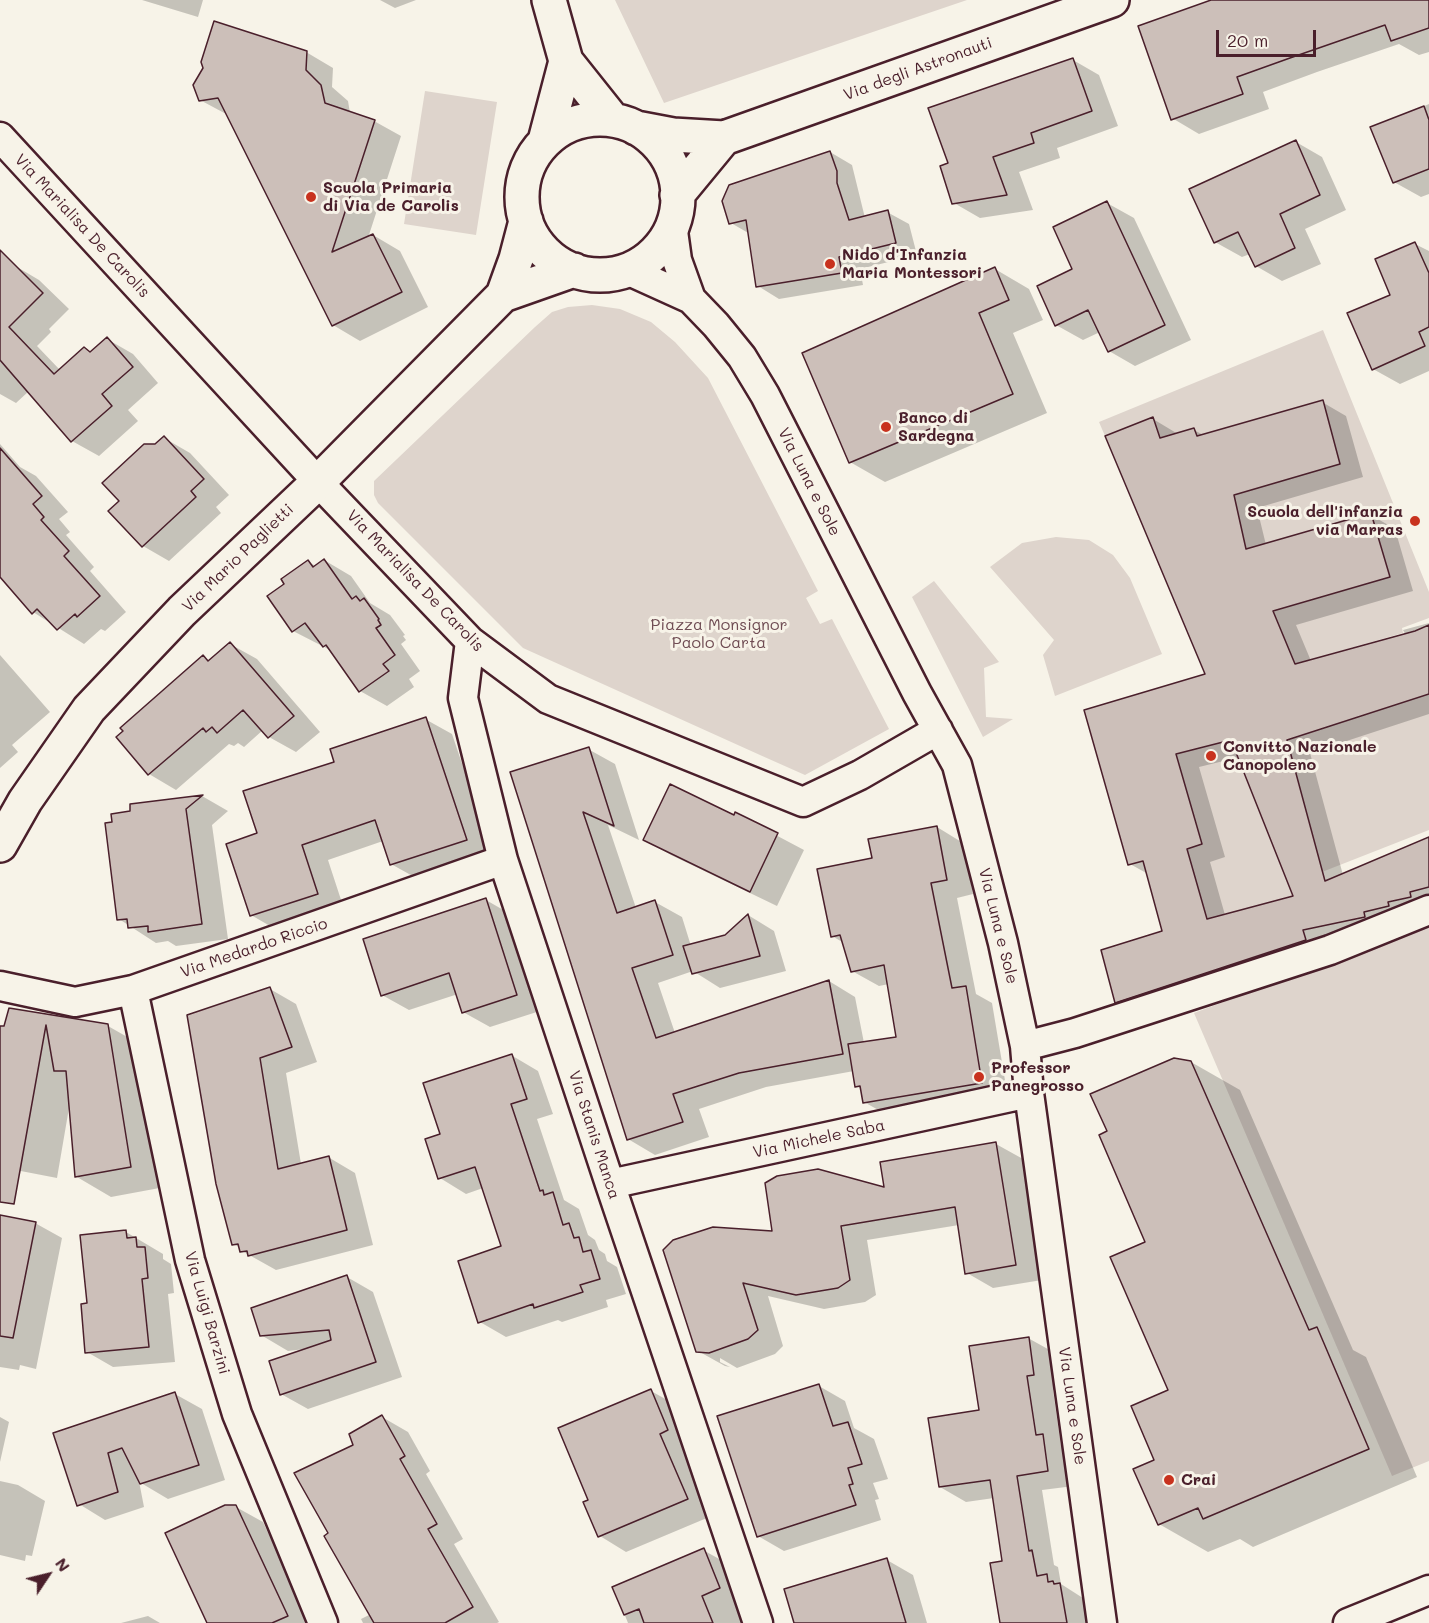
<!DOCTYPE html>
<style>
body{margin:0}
#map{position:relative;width:1429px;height:1623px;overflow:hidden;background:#f7f3e8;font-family:Mali,sans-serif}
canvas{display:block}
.north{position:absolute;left:18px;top:1545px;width:60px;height:60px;-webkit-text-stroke:4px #f7f3e8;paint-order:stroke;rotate:55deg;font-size:16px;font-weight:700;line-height:24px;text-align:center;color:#4a1f2b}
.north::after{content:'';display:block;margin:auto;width:21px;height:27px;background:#4a1f2b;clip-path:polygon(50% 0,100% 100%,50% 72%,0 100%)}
.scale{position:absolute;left:1216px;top:30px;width:100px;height:27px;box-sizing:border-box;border:3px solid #4a1f2b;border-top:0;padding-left:8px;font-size:18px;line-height:21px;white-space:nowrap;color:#4a1f2b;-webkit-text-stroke:4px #f7f3e8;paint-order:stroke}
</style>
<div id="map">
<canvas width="1429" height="1623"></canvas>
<div class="north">N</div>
<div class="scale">20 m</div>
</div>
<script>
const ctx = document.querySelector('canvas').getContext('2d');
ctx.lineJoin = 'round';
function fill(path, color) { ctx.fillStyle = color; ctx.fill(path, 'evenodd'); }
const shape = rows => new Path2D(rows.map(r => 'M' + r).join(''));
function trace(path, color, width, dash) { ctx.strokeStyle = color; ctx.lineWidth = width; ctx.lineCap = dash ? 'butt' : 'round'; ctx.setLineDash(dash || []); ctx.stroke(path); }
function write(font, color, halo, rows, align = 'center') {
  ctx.font = font + ' Mali,sans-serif'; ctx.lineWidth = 6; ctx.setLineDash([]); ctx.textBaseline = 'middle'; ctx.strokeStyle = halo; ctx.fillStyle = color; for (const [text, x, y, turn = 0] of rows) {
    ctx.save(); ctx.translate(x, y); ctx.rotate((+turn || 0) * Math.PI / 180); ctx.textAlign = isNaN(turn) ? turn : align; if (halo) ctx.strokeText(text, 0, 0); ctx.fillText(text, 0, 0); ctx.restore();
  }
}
const green = shape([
 [615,0,967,0,664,103],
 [425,91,497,102,476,235,404,224],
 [592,305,620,309,651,322,675,342,708,378,818,591,806,598,820,624,832,619,889,729,805,775,760,755,523,648,378,503,374,495,374,481,535,327,552,312,568,307],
 [1323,330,1429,592,1429,618,1402,628,1403,633,1295,664,1241,621,1390,577,1371,513,1246,549,1245,542,1192,507,1340,464,1322,400,1197,436,1194,428,1160,438,1153,417,1105,436,1099,422],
 [1056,537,1089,540,1113,555,1130,578,1162,654,1055,696,1043,655,1054,640,990,567,1022,543],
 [934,581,999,662,984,668,986,717,1013,719,983,737,912,597],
 [1429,694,1429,830,1322,872,1287,740],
 [1231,740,1293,896,1207,919,1187,849,1202,844,1176,754],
 [1429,925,1429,1461,1392,1476,1194,1013]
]);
const shadow = shape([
 [142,0,203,0,198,17],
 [380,0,416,0,395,8],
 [1216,0,1429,0,1429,52,1419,55,1399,44,1317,72,1263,92,1269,109,1199,134,1172,118],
 [306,52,333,68,332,87,348,101,350,113,374,121,401,136,368,238,373,235,400,251,428,307,360,341,333,325,228,115,200,100],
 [1073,60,1099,75,1118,126,1057,148,1060,158,1019,172,1033,210,980,218,954,203,950,164],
 [1429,104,1429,194,1421,197,1394,182,1372,128],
 [1296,142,1322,157,1346,210,1305,229,1321,264,1282,281,1256,266,1250,254,1242,257,1215,242],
 [830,152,852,165,865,218,887,212,909,224,917,255,860,269,863,285,779,299,758,286,750,234,731,223],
 [1107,203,1134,218,1191,340,1135,366,1109,351,1100,332,1083,340,1056,325,1074,270],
 [1415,244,1429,251,1429,371,1400,384,1373,369,1392,295],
 [0,262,12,264,39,280,69,309,49,329,51,332,37,346,60,370,85,348,92,353,107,339,133,354,158,383,128,410,138,421,99,456,72,441,29,391,16,403,0,394],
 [995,269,1029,289,1043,320,1013,333,1047,413,885,482,850,462],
 [1322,402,1346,416,1363,477,1257,508,1266,545,1371,515,1395,529,1413,591,1296,625,1311,661,1405,634,1403,630,1429,623,1429,714,1310,753,1343,875,1429,839,1429,911,1140,1015,1117,1002,1164,932,1148,874,1130,864,1207,675,1153,419,1178,434,1194,430,1205,436],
 [1240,757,1296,897,1225,915,1210,862,1225,857,1199,767],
 [164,438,190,453,229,495,216,507,221,513,169,561,143,546,121,501,155,446],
 [0,444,20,467,36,476,68,512,59,519,70,532,66,535,94,567,90,571,126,612,105,631,101,629,84,644,33,612,0,575],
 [324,560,351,576,370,603,390,615,405,635,403,636,406,640,401,644,420,671,409,679,414,687,387,706,360,691,332,651,293,631,286,584,308,562,316,566],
 [230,644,257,659,320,732,296,752,269,737,263,730,244,747,238,743,234,746,229,744,176,790,149,774,118,738,203,657,210,661],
 [0,655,50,712,12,745,18,752,0,768],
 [425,719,452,734,493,855,418,879,391,864,383,841,328,860,344,909,277,930,251,915,259,834,336,763],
 [588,749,615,764,639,840,608,825,636,908,655,902,682,917,691,946,726,937,748,915,774,931,786,971,720,988,693,971,658,983,675,1033,829,981,855,997,864,1043,898,1038,889,984,879,986,852,971,844,943,832,936,874,859,937,827,963,843,973,894,957,898,976,994,992,1003,1008,1098,891,1117,864,1102,862,1089,856,1086,854,1071,766,1087,699,1109,709,1137,655,1155,628,1139,512,773],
 [202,796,228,811,212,825,228,939,176,946,168,941,156,943,119,919,114,824,132,812,131,805],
 [736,814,804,850,777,906,671,855,645,840,735,817],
 [486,900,512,915,543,1010,490,1027,463,1012,458,994,409,1010,382,995],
 [270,989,296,1004,317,1062,286,1073,301,1164,328,1157,355,1173,373,1245,276,1270,242,1251,241,1248,233,1244],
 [10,1009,108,1026,143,1046,165,1187,111,1197,77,1177,69,1108,57,1178,0,1167,0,1027,5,1027],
 [511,1055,538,1071,553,1114,537,1119,564,1200,579,1209,588,1235,595,1240,599,1250,605,1254,607,1261,617,1267,626,1294,606,1300,608,1307,562,1322,558,1320,506,1337,480,1322,503,1247,483,1188,466,1194,440,1178,442,1134],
 [1191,1062,1240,1090,1353,1350,1366,1357,1417,1477,1253,1547,1240,1539,1208,1552,1159,1524,1156,1461,1170,1391,1147,1243,1109,1132],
 [996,1144,1023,1159,1042,1280,993,1288,967,1273,959,1225,867,1240,876,1295,865,1302,824,1309,768,1296,783,1346,775,1354,737,1368,720,1358,720,1362,730,1367,725,1366,698,1351,774,1233],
 [0,1216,35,1223,62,1238,36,1369,20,1365,19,1370,0,1367],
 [126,1232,163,1254,163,1259,171,1264,174,1293,168,1294,175,1362,113,1367,87,1352,88,1305],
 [347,1277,373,1292,402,1377,308,1409,281,1394,305,1349,288,1351,261,1335],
 [1028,1338,1055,1353,1060,1390,1053,1390,1061,1446,1069,1451,1074,1486,1042,1490,1054,1565,1058,1567,1061,1584,1086,1600,1090,1623,1001,1623,1003,1562,994,1498,966,1502,940,1487,981,1412],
 [819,1386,845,1401,854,1428,874,1439,888,1479,873,1483,879,1499,875,1500,881,1520,784,1551,758,1536],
 [651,1391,678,1406,714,1515,626,1552,600,1536,590,1501],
 [175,1394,202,1409,225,1480,168,1499,141,1483,138,1476,144,1507,105,1520,79,1504,55,1434],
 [0,1417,9,1422,0,1462],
 [382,1417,408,1432,430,1471,426,1474,463,1539,454,1544,499,1622,497,1623,363,1623,361,1619,371,1614,330,1534,355,1446],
 [0,1481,18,1485,45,1501,32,1556,26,1555,25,1561,0,1555],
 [236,1507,263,1522,310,1623,208,1623],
 [703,1550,730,1565,746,1623,628,1623,614,1588],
 [887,1560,913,1575,927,1623,796,1623],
 [148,1616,160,1623,121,1623]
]);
const building = shape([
 [1211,0,1429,0,1429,28,1391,41,1385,25,1290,58,1237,77,1243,94,1171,120,1138,26,1211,0],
 [214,21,307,51,306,70,321,85,325,103,375,120,332,252,373,234,402,292,332,326,218,98,199,101,193,85,203,68,201,62,214,21],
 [1073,58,1092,111,1031,133,1034,143,993,157,1007,195,952,204,940,166,948,163,928,108,1073,58],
 [1424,106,1429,120,1429,169,1393,183,1370,127,1424,106],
 [1296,140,1320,195,1280,214,1295,248,1255,267,1238,232,1214,243,1189,189,1296,140],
 [830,151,837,171,837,183,849,220,888,210,896,243,839,257,842,273,756,287,746,220,729,224,722,201,729,185,830,151],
 [1107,201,1165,325,1108,352,1088,310,1055,326,1037,286,1072,269,1053,227,1107,201],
 [1415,242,1429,273,1429,327,1419,332,1425,346,1372,370,1347,313,1390,295,1375,259,1415,242],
 [0,250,43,293,9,327,54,374,84,347,90,352,107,337,133,367,102,394,112,406,71,442,0,360,0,250],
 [995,267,1009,300,979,313,1013,394,849,463,802,353,995,267],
 [1323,400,1340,464,1234,495,1246,549,1371,513,1390,577,1273,611,1295,664,1415,631,1429,625,1429,694,1287,740,1325,881,1429,837,1429,887,1410,892,1411,897,1388,902,1389,906,1364,912,1365,917,1303,930,1306,940,1115,1003,1101,950,1162,931,1143,861,1128,865,1084,710,1205,674,1105,436,1153,417,1160,438,1194,428,1197,436,1323,400],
 [1231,740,1293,896,1207,919,1187,849,1202,844,1176,754,1231,740],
 [164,436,204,479,191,491,196,497,142,547,108,511,119,501,102,483,144,444,155,444,164,436],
 [0,448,42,496,33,504,44,517,41,520,69,551,64,556,100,596,77,617,75,614,57,630,37,609,32,614,0,577,0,448],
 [324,559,352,599,356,596,360,601,364,598,379,619,378,620,381,625,376,628,395,655,383,664,389,671,359,692,326,645,323,647,305,623,292,632,267,596,284,584,281,579,308,560,313,567,324,559],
 [230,642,294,716,268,738,243,710,217,733,212,727,206,732,203,728,148,775,116,737,123,731,120,728,203,655,208,661,230,642],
 [426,717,467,840,390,865,375,820,302,845,318,894,250,916,226,844,257,833,243,791,334,762,330,749,426,717],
 [589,747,614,826,583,812,617,913,655,900,673,955,632,968,656,1038,829,980,843,1054,739,1073,673,1094,683,1122,627,1140,510,772,589,747],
 [670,784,734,815,735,812,778,833,750,892,643,840,670,784],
 [203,795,186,809,202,924,148,932,148,926,128,928,127,919,117,920,105,823,112,822,111,814,130,811,130,804,203,795],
 [937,826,947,880,931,883,952,988,966,986,982,1083,863,1103,860,1086,855,1087,848,1044,896,1037,884,965,851,972,840,935,831,937,817,869,872,858,868,839,937,826],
 [486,898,517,995,462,1013,449,973,381,996,363,939,486,898],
 [748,914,760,956,692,974,683,946,725,935,748,914],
 [270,987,292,1047,260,1058,278,1169,329,1156,347,1230,248,1256,247,1251,240,1252,238,1244,232,1245,216,1184,187,1015,270,987],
 [9,1008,108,1024,131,1167,75,1177,66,1071,54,1071,46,1025,14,1204,0,1202,0,1026,4,1026,9,1008],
 [512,1054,527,1099,511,1104,540,1191,543,1190,544,1195,553,1192,563,1225,569,1223,574,1238,579,1237,583,1252,591,1250,600,1279,580,1285,583,1292,534,1308,533,1304,478,1323,458,1261,501,1246,475,1167,438,1179,425,1139,440,1134,423,1083,512,1054],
 [1174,1058,1191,1061,1309,1330,1317,1327,1369,1449,1203,1519,1198,1508,1158,1525,1133,1469,1154,1460,1131,1406,1168,1390,1110,1257,1145,1242,1099,1135,1107,1131,1090,1094,1174,1058],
 [996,1142,1016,1265,965,1274,955,1207,841,1226,850,1280,838,1288,796,1295,743,1283,758,1330,748,1339,709,1353,696,1352,663,1250,673,1240,713,1227,772,1231,765,1183,777,1176,818,1169,884,1187,880,1162,996,1142],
 [0,1215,36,1222,13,1338,0,1336,0,1215],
 [126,1230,127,1238,136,1237,137,1247,145,1247,148,1278,142,1279,149,1347,85,1353,81,1304,87,1303,80,1235,126,1230],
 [347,1275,376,1362,280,1395,269,1361,331,1340,329,1330,260,1336,251,1308,347,1275],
 [1029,1337,1034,1375,1027,1376,1036,1435,1043,1434,1048,1471,1017,1476,1029,1551,1032,1550,1037,1576,1047,1574,1048,1582,1053,1581,1054,1584,1060,1583,1067,1623,1000,1623,990,1563,1002,1561,990,1480,939,1487,928,1418,979,1410,969,1346,1029,1337],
 [819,1384,833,1426,848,1422,862,1464,848,1468,853,1484,849,1485,856,1505,757,1537,717,1416,819,1384],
 [651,1389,668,1430,660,1434,688,1499,598,1537,583,1502,588,1500,558,1428,651,1389],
 [175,1392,199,1465,140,1484,122,1448,108,1453,118,1492,77,1506,53,1433,175,1392],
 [382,1415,405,1456,400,1459,437,1524,428,1529,473,1607,445,1623,374,1623,324,1536,328,1533,294,1473,353,1445,349,1434,382,1415],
 [225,1505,236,1505,288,1616,272,1623,207,1623,165,1533,225,1505],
 [704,1548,720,1588,702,1596,713,1623,644,1623,639,1609,624,1615,612,1587,704,1548],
 [887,1558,906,1623,794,1623,784,1589,887,1558]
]);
const street = shape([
 [0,137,318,482,470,641,548,699,803,802,860,775,938,730],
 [672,224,677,260,691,299],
 [627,270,691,299,716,325,742,357,765,395,917,693,957,765,1003,943,1025,1046,1029,1093,1102,1623],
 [470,641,463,698,503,860,610,1184,758,1623],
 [0,986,75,1002,133,990,503,860],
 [133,990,190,1260,237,1414,323,1623],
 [1025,1046,1075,1033,1330,950,1429,910],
 [610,1184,1029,1093],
 [1348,1623,1429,1590]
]);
const secondary = shape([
 [549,0,566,61,613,120],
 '522 197a78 78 0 1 1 156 0a78 78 0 1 1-156 0Z',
 [636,128,673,135,724,138,1112,0],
 [545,141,566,61],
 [677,195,724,138],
 [503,295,574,270],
 [0,845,25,801,89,709,182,611,318,482,503,295,516,259,526,221]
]);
const markers = [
 [311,197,6,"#c8321e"],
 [830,264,6,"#c8321e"],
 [886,427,6,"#c8321e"],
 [1415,521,6,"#c8321e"],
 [1211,756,6,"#c8321e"],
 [979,1077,6,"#c8321e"],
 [1169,1480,6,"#c8321e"]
];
const streetNames = [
 ["Via degli Astronauti",918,69,-20],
 ["Via Marialisa De Carolis",82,226,47],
 ["Via Luna e Sole",809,482,63],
 ["Via Mario Paglietti",238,558,-44],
 ["Via Marialisa De Carolis",415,581,46],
 ["Via Luna e Sole",998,926,76],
 ["Via Medardo Riccio",254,948,-19],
 ["Via Stanis Manca",594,1135,72],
 ["Via Michele Saba",819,1139,-12],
 ["Via Luigi Barzini",207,1313,74],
 ["Via Luna e Sole",1072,1406,82]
];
const poiNames = [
 ["Scuola Primaria",323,188],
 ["di Via de Carolis",323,206],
 ["Nido d'Infanzia",842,255],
 ["Maria Montessori",842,273],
 ["Banco di",898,418],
 ["Sardegna",898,436],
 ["Scuola dell'infanzia",1403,512,"right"],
 ["via Marras",1403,530,"right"],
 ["Convitto Nazionale",1223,747],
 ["Canopoleno",1223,765],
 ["Professor",991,1068],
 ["Panegrosso",991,1086],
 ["Crai",1181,1480]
];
const parkNames = [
 ["Piazza Monsignor",719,625],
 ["Paolo Carta",719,643]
];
fill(green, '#ded4cc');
fill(shadow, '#0003');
fill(building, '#ccbfb9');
trace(building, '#4a1f2b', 1.5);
trace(street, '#4a1f2b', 33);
trace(secondary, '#4a1f2b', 38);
trace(street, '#f7f3e8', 28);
trace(secondary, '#f7f3e8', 33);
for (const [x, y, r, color] of markers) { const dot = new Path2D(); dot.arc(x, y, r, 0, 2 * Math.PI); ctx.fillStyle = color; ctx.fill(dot); trace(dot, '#f7f3e8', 2); }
write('16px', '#4a1f2b', '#f7f3e8', streetNames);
write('bold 16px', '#4a1f2b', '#f7f3e8', poiNames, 'left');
write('16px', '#6f4c53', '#f7f3e8', parkNames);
</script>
